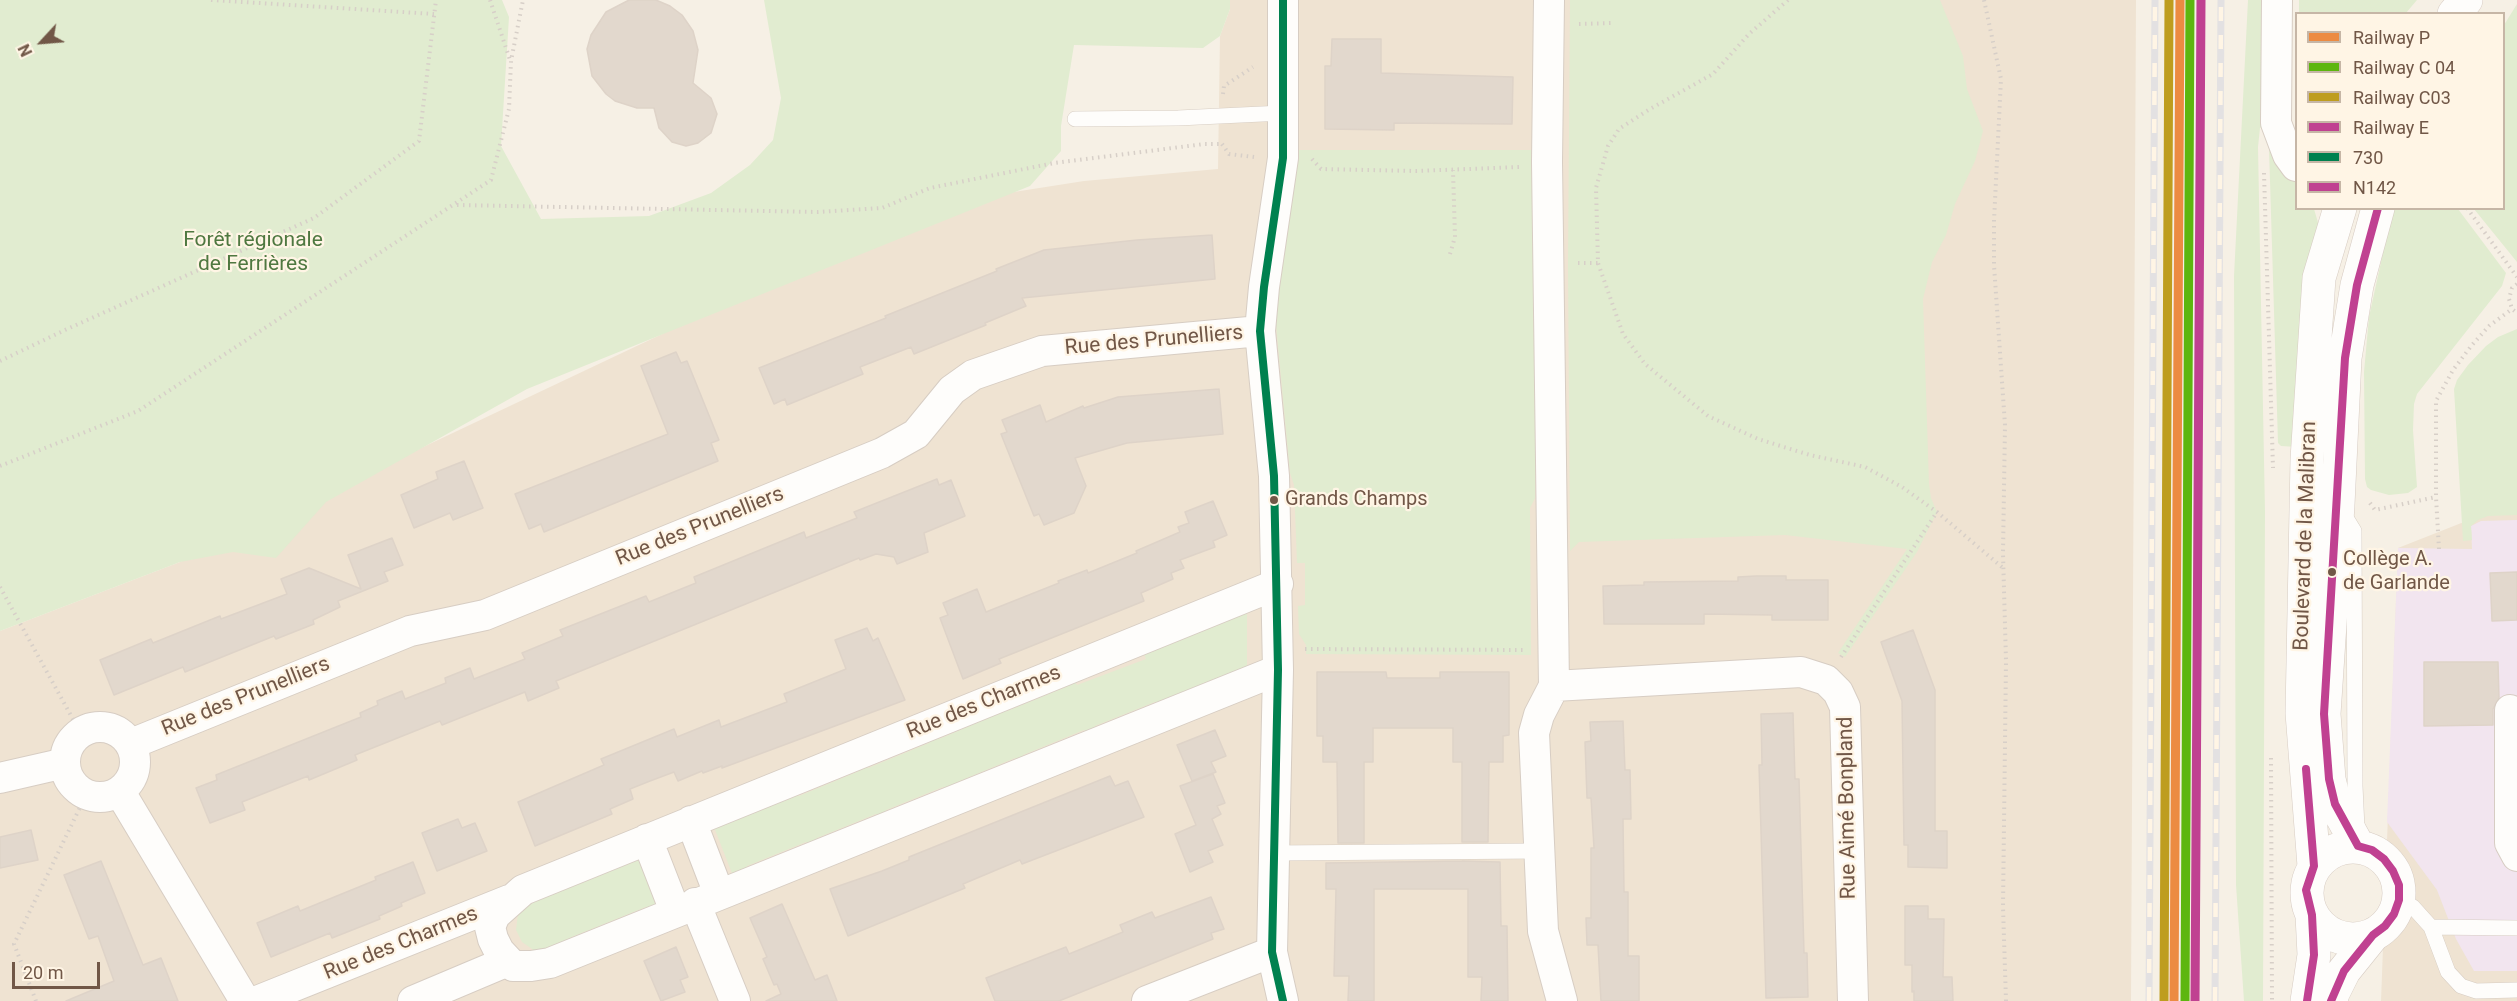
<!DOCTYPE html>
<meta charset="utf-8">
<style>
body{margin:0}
#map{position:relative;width:2517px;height:1001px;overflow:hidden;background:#f6f0e5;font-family:Roboto,sans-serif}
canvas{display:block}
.legend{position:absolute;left:2295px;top:12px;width:210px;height:198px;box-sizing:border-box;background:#fff5e5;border:2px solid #c6b6a6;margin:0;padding:8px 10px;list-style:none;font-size:18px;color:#715747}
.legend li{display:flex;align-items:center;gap:12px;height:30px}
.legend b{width:30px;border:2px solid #c6b6a6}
.north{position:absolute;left:12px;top:12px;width:60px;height:60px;-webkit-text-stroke:4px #fff5e5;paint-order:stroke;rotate:244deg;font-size:16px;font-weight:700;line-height:24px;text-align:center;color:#715747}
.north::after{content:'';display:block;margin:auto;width:21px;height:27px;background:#715747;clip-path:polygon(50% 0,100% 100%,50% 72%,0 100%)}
.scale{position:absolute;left:12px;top:962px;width:88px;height:27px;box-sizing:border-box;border:3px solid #715747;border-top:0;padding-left:8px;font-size:18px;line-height:21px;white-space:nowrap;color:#715747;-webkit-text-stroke:4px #fff5e5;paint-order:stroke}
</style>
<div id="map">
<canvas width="2517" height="1001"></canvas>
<ul class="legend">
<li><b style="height:8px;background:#ec8b42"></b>Railway P</li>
<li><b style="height:8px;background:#5db60f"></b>Railway C 04</li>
<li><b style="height:8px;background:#be9d1f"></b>Railway C03</li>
<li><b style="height:8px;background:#c04191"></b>Railway E</li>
<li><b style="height:8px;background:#00814f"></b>730</li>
<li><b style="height:8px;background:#c04191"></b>N142</li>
</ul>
<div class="north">N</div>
<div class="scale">20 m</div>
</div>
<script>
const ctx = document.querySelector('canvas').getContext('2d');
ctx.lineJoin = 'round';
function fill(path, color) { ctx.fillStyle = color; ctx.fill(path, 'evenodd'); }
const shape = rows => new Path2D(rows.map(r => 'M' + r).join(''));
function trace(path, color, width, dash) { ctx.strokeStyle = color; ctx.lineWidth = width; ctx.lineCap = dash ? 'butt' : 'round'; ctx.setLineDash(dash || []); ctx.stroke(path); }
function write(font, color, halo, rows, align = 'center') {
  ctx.font = font + ' Roboto,sans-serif'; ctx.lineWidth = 4.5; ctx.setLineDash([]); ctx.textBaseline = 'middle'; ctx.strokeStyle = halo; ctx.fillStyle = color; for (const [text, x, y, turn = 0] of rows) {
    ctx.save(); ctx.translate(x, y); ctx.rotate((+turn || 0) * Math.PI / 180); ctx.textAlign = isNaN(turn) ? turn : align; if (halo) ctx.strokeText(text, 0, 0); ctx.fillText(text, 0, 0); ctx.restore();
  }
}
const residential = shape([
 [1230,0,2136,0,2131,1001,0,1001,0,631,180,562,937,204,1084,181,1218,169,1220,36,1230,9],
 [2517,501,2517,1001,2381,1001,2398,548]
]);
const education = shape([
 [2517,520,2517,971,2474,971,2456,939,2437,890,2387,822,2398,548,2472,549,2471,526,2481,521]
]);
const green = shape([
 [0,0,502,0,509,17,501,146,541,219,649,216,711,193,750,165,773,140,781,98,764,0,1230,0,1230,9,1220,36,1203,48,1074,45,1061,126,1061,151,1030,186,527,389,326,502,276,558,233,552,180,562,0,631],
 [1570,0,1940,0,1963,56,1967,89,1983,131,1975,161,1955,204,1946,235,1932,262,1923,299,1929,484,1931,498,1937,512,1917,552,1845,657,1838,653,1907,549,1785,535,1579,542,1570,551,1568,263],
 [2248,0,2266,0,2267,125,2260,128,2258,147,2265,512,2263,1001,2244,1001,2236,885,2234,276],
 [2299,0,2417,0,2406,13,2299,14],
 [2517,4,2517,262,2474,209,2504,208,2504,25],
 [2269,148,2296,183,2296,208,2314,209,2319,226,2297,447,2281,446,2278,443],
 [1299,150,1533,150,1536,451,1535,498,1530,508,1531,655,1306,654,1306,645,1299,634,1298,606,1305,605,1305,563,1297,563,1294,485,1290,473,1276,325,1276,298],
 [2394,209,2458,209,2506,273,2502,286,2417,394,2414,404,2413,430,2417,487,2408,493,2389,495,2371,490,2367,487,2365,479,2364,372,2369,317,2388,230],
 [2517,329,2517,515,2488,516,2478,520,2471,526,2472,540,2463,541,2454,389,2457,380,2468,365,2486,346,2498,337],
 [1240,612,1247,613,1247,673,1162,709,1155,702,1095,726,1094,736,1091,737,1084,730,1023,755,1025,764,1022,765,1015,758,955,783,955,792,951,794,943,787,886,810,886,820,882,821,876,814,817,838,816,848,813,849,806,842,747,866,745,876,735,881,712,822,728,823,789,799,795,791,799,796,859,771,860,763,868,768,929,743,933,734,939,739,998,714,999,706,1003,704,1007,711,1066,687,1068,679,1073,679,1077,685,1146,659,1142,648],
 [638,852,662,910,653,913,646,907,567,939,565,949,538,953,522,942,516,930,519,906,543,890,549,896,631,863,630,855]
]);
const building = shape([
 [629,0,656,0,670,6,682,15,693,31,698,50,693,83,711,98,717,114,711,133,698,143,686,146,672,142,659,128,654,108,637,108,615,101,606,94,592,76,587,49,591,35,606,12,629,0],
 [1332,39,1381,39,1381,73,1513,77,1512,124,1394,123,1394,130,1325,129,1325,66,1331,66,1332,39],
 [1212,235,1215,279,1022,298,1026,306,985,323,986,325,914,354,911,347,860,367,863,374,787,405,785,399,774,404,759,368,886,318,885,316,997,271,996,269,1044,250,1137,240,1212,235],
 [676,352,681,363,687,361,719,440,711,443,718,461,544,532,541,524,529,529,515,494,668,434,641,366,676,352],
 [1219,389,1223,434,1127,443,1075,458,1086,486,1074,513,1044,525,1039,514,1034,516,1001,434,1007,432,1002,420,1040,405,1046,422,1083,406,1084,408,1118,397,1219,389],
 [464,461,483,508,453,520,450,513,414,528,401,495,438,479,436,472,464,461],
 [937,479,939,485,951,480,965,516,924,533,928,552,897,564,894,557,876,554,860,560,859,558,556,681,559,688,528,701,525,692,442,725,440,721,355,755,357,760,309,780,308,776,242,802,245,810,210,823,196,788,217,780,216,775,361,717,360,713,378,705,377,701,402,691,405,699,446,683,445,678,470,668,474,679,525,659,522,653,563,636,560,630,646,596,649,602,696,583,694,577,804,532,806,538,857,518,854,512,937,479],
 [1213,501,1227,535,1213,541,1215,547,1180,560,1184,568,1171,573,1173,579,1141,593,1144,601,999,659,1001,663,963,679,940,618,948,615,943,603,977,589,986,612,1059,583,1058,581,1087,570,1088,573,1137,553,1136,551,1180,532,1178,527,1189,523,1185,512,1213,501],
 [392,538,403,565,384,572,388,581,338,601,340,607,313,620,314,624,276,639,274,636,185,672,183,667,114,695,100,660,151,639,153,643,220,616,221,619,287,594,281,579,309,568,361,589,348,555,392,538],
 [2517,572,2517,620,2492,621,2490,573,2517,572],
 [1756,576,1786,576,1786,580,1828,580,1828,620,1772,620,1772,615,1704,614,1704,624,1604,624,1603,586,1644,585,1644,582,1738,581,1738,577,1756,576],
 [867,628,873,641,878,638,905,700,722,768,722,766,703,773,702,771,678,781,674,772,650,781,630,789,633,799,610,809,612,814,535,846,518,802,604,765,601,759,674,729,677,737,719,720,721,727,787,702,784,694,846,669,835,640,867,628],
 [1913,630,1935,690,1935,831,1947,831,1947,868,1908,867,1908,845,1904,845,1902,701,1881,642,1913,630],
 [2424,662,2498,662,2499,698,2493,709,2493,725,2424,726,2424,662],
 [1317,672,1386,672,1387,678,1440,678,1440,672,1509,672,1509,735,1503,736,1503,762,1489,762,1488,842,1462,842,1462,762,1453,762,1453,728,1373,728,1373,762,1364,762,1364,843,1338,843,1337,762,1323,762,1323,736,1317,736,1317,672],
 [1793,713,1795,779,1799,779,1804,953,1807,953,1808,997,1766,998,1759,765,1762,765,1761,714,1793,713],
 [1623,721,1625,770,1630,770,1631,819,1623,819,1624,892,1628,892,1628,956,1639,956,1639,1001,1601,1001,1598,945,1587,945,1586,918,1591,918,1591,848,1594,848,1591,798,1587,798,1585,742,1591,741,1590,722,1623,721],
 [1215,730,1226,756,1211,762,1216,772,1192,781,1177,745,1215,730],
 [1213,774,1225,803,1217,806,1221,814,1212,819,1223,845,1208,851,1213,862,1190,872,1175,834,1196,825,1180,786,1213,774],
 [1110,776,1115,786,1128,781,1144,817,1022,864,1020,860,963,884,965,888,848,936,830,889,882,871,909,860,909,857,1110,776],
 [458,819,462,828,475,823,487,851,437,871,422,833,458,819],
 [31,830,38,860,0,868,0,837,31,830],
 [101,861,143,965,161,958,178,1001,66,1001,114,981,98,936,89,939,64,875,101,861],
 [1462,861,1500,862,1501,926,1507,926,1508,1001,1481,1001,1482,977,1468,977,1468,889,1374,889,1374,1001,1348,1001,1349,976,1334,976,1336,889,1326,889,1326,863,1462,861],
 [413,862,425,893,401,903,402,906,379,916,380,919,332,938,330,933,271,957,257,923,298,906,300,911,376,880,375,877,413,862],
 [1211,897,1224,929,1211,933,1213,939,1059,1001,995,1001,986,978,1066,947,1069,954,1123,932,1120,925,1152,912,1155,918,1211,897],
 [782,904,815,980,827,975,837,1001,766,1001,781,994,777,984,774,985,763,959,767,957,750,918,782,904],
 [1905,906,1928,906,1928,919,1944,919,1943,977,1952,977,1953,1001,1914,1001,1914,991,1912,992,1912,965,1905,965,1905,906],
 [676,947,688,977,680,980,685,992,661,1001,644,961,676,947]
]);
const path = shape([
 [211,0,434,14],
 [490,0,510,60],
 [1788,0,1749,34,1713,74,1650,109,1619,129,1608,146,1596,188,1598,263,1623,334,1645,364,1708,416,1758,439,1810,455,1865,467,1902,487,1937,512,2003,568],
 [1984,0,2001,79,1994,221,1994,265,2005,425,2003,554,2006,661,2003,907,2006,1001],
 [1579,24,1613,23],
 [1223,94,1224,86,1253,67],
 [1222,144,1229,154,1254,157],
 [1312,159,1321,169,1417,171,1519,167],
 [2264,173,2273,468],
 [457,205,818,212,882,208,930,188,1054,163,1204,144,1222,144],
 [2467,208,2517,277],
 [1450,254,1455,237,1453,170],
 [1578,263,1598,263],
 [2517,284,2512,288,2509,299,2512,309,2517,313],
 [0,361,65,330,314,218,419,141,436,0],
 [0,466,138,411,491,180,509,109,511,61,523,0],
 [2370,503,2375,510,2436,497],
 [2439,549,2436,497,2436,401,2453,370,2472,345,2489,326,2512,309],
 [0,587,80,732],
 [1305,649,1526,650],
 [1841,657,1937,512],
 [2271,758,2272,1001],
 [36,1001,14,944,86,795]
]);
const lane = shape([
 [1075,119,1178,118,1283,113],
 [2343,513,2354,531,2355,786,2357,828],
 [1274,853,1538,851],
 [2399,900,2413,907,2431,927,2448,972,2461,986,2476,991,2517,990],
 [2431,927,2517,928]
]);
const street = shape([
 [1283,0,1283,158,1264,287,1260,331,1274,476,1278,670,1272,952,1283,1001],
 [1549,0,1547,162,1554,686,1539,715,1534,733,1543,931,1562,1001],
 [2277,0,2276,123,2288,155,2296,166],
 [1278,584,523,890,495,915,490,927,493,939,499,951,513,966,531,966,550,963,1278,670],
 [1554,686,1801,672,1826,680,1838,692,1845,707,1853,1001],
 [2510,710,2510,843,2517,856],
 '65 762a35 35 0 1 1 70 0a35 35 0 1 1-70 0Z',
 [131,744,410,631,485,615,882,453,916,434,952,390,973,375,1042,351,1260,331],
 [0,778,65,763],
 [120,792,245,1001],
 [691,821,719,894],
 [647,839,675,911],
 [695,903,735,1001],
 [257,1001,509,900],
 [413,1001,508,961],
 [1147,1001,1272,952]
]);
const secondary = shape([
 [2454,14,2466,0],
 [2358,846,2335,804,2329,779,2324,714,2338,505,2345,358,2357,285,2378,208],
 '2307 893a46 46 0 1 1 92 0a46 46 0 1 1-92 0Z',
 [2314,866,2302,713,2307,459,2319,278,2340,208],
 [2307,1001,2314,955,2312,915],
 [2331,1001,2333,993,2344,971,2373,935]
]);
const rail = shape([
 [2149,1001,2155,0],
 [2215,1001,2221,0]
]);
const bus1 = shape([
 [1283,0,1283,158,1264,287,1260,331,1274,476,1278,670,1272,952,1283,1001]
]);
const bus2 = shape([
 [2306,769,2314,866,2306,890,2312,915,2314,955,2307,1001],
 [2331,1001,2344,971,2373,935,2385,926,2394,914,2399,900,2399,885,2393,871,2384,859,2372,850,2358,846,2335,804,2329,779,2324,714,2345,358,2357,285,2378,208]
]);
const rail1 = shape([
 [2174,1001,2180,0]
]);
const rail2 = shape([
 [2185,1001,2190,0]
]);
const rail3 = shape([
 [2164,1001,2169,0]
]);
const rail4 = shape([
 [2195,1001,2201,0]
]);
const markers = [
 [1274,500,5,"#715747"],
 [2332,572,5,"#715747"]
];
const busNames = [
 ["Grands Champs",1285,500],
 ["Collège A.",2343,560],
 ["de Garlande",2343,584]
];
const parkNames = [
 ["Forêt régionale",253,241],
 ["de Ferrières",253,265]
];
const streetNames = [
 ["Rue des Prunelliers",1154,341,-5],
 ["Rue des Prunelliers",700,527,-22],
 ["Boulevard de la Malibran",2306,536,-88],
 ["Rue des Prunelliers",246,697,-22],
 ["Rue des Charmes",984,703,-22],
 ["Rue Aimé Bonpland",1848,808,-91],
 ["Rue des Charmes",401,944,-22]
];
fill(residential, '#efe3d2');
fill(education, '#f2e5ef');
fill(green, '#e1ecd0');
fill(building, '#e2d8cd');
trace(building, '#ded3c8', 1.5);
trace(lane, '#d7cdc3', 16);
trace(street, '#d7cdc3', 32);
trace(secondary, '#d6cbc2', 34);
trace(path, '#d7cfc8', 4, [1.5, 4.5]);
trace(lane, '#fefdfb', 15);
trace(street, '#fefdfb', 30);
trace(secondary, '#fefdfb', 33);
trace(rail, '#e3e1e2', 7);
trace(rail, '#fff5e5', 4.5, [14]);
trace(bus1, '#00814f', 8);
trace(bus2, '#c04191', 8);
trace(rail1, '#ec8b42', 9);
trace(rail2, '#5db60f', 9);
trace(rail3, '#be9d1f', 9);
trace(rail4, '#c04191', 9);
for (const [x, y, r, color] of markers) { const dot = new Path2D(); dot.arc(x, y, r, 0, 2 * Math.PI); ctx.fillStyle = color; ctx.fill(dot); trace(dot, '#fff5e5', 2); }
write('20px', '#715747', '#fff5e5', busNames, 'left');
write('21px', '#4f7840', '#fff5e5', parkNames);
write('21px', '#715747', '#fff5e5', streetNames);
</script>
